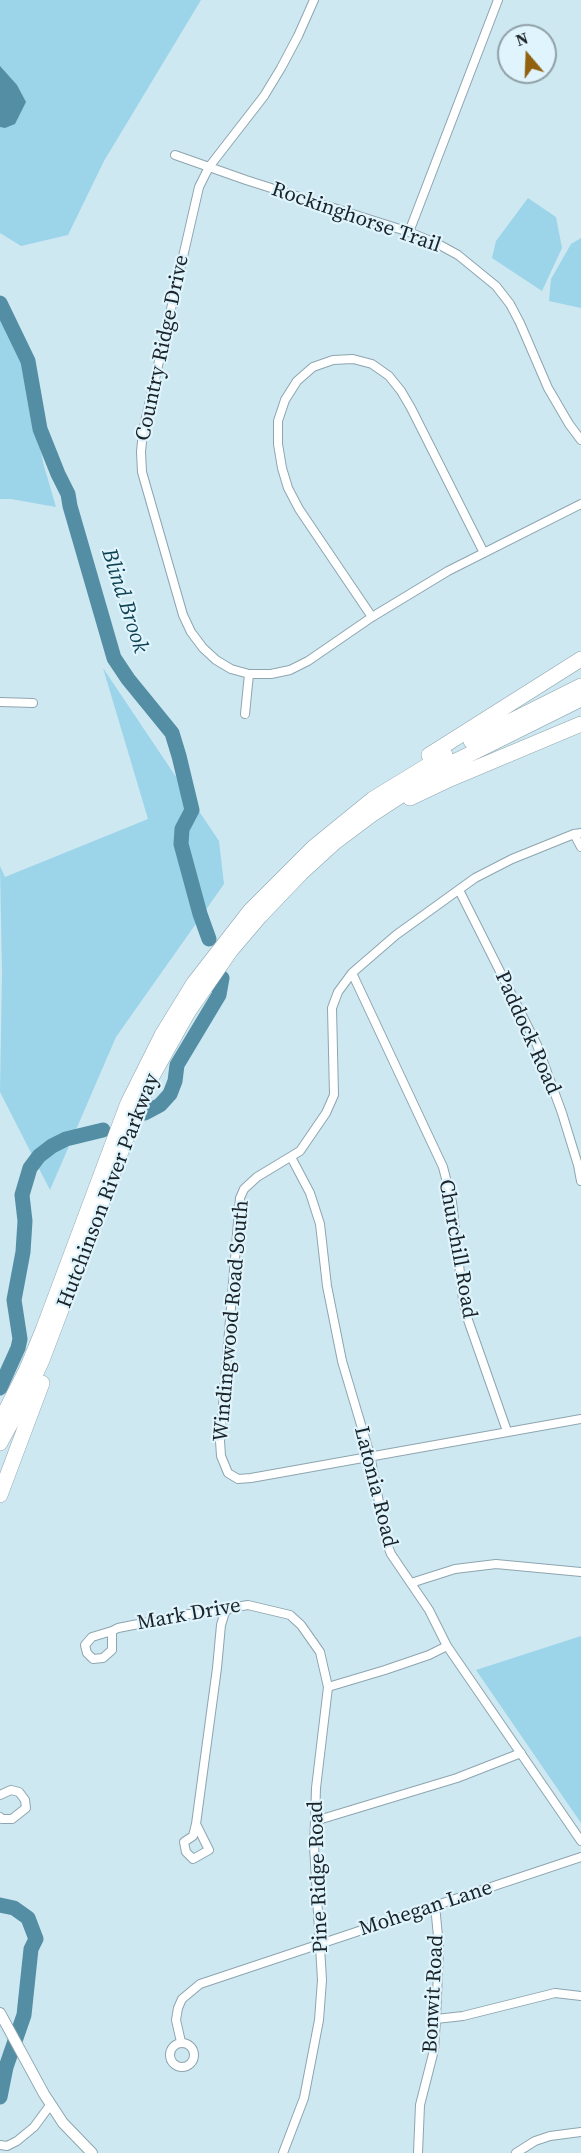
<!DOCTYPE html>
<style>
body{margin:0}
#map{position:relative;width:581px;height:2153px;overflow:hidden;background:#cee8f2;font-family:"Source Serif 4",serif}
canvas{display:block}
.north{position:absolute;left:497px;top:24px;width:60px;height:60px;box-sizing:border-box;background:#dff4fc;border:2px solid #90a0a7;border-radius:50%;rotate:341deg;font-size:16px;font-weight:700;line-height:24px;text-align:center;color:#1a2327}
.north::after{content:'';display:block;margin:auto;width:21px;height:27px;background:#91610f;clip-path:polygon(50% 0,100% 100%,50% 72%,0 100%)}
</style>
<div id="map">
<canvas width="581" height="2153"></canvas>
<div class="north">N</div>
</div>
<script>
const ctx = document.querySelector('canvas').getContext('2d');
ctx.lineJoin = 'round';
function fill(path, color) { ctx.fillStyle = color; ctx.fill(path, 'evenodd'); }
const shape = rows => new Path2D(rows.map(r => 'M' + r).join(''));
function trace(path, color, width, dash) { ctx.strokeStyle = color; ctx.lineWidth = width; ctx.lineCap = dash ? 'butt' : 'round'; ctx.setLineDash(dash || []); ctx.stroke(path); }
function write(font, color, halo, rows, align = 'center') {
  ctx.font = font + ' "Source Serif 4",serif'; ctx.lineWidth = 4.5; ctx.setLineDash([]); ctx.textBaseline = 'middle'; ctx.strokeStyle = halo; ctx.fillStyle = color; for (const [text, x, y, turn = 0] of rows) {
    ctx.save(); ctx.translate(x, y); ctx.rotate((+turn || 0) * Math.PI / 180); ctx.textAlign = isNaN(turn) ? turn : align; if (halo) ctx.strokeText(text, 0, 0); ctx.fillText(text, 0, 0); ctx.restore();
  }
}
const green = shape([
 [0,0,201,0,104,161,68,235,21,246,0,233],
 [528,198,556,217,562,248,542,291,492,258,496,241],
 [581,238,581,308,549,301,551,279,571,244],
 [0,319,24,365,28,395,44,466,56,507,11,499,0,499],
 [103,668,219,841,224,884,116,1037,50,1190,0,1092,2,973,0,866,5,877,148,819],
 [581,1636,581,1823,476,1670]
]);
const water = shape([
 [0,66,17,85,26,102,15,124,5,128,0,127]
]);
const river = shape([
 [0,303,28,361,40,429,58,474,68,494,70,506,114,658,128,679,172,733,179,756,192,810,182,829,181,844,200,914,209,939],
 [145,1113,160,1105,170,1094,175,1081,177,1065,219,995,222,978],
 [0,1388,18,1348,20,1339,14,1300,23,1252,25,1221,22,1195,30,1168,39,1156,52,1146,66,1139,103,1130],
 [0,1905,14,1908,28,1918,36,1939,31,1949,24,2015,6,2067,0,2097]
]);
const minor = shape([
 [314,0,298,36,281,68,264,96,209,167,199,187,143,431,141,452,142,472,183,615,191,632,203,648,216,660,231,669,249,674,271,674,290,670,308,661,372,617,448,571,581,504],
 [175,155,246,180,409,232,438,244,458,255,496,286,510,304,520,323,548,388,569,424,581,440],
 [409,232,498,0],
 [372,617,299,509,288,488,282,468,278,444,278,421,285,400,297,381,313,367,333,360,353,359,372,364,389,376,401,391,411,408,484,553],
 [0,702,33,703],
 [245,714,249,674],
 [581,833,574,834,512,859,475,878,396,935,352,973,338,992,332,1008,334,1095,326,1113,300,1151,257,1177,244,1189,240,1198,220,1441,221,1456,228,1473,238,1479,251,1478,581,1419],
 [574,834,581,847],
 [459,890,537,1045,562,1113,578,1165,581,1181],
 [352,973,443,1167,452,1202,463,1300,468,1320,507,1431],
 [291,1157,310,1193,320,1224,327,1286,342,1361,370,1455,387,1544,391,1554,429,1610,447,1646,581,1841],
 [411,1583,455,1569,496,1564,581,1572],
 [112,1631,92,1637,85,1645,87,1653,93,1659,103,1658,112,1650,112,1631,118,1628,189,1614,225,1612,230,1608,248,1605,290,1615,301,1625,320,1652,328,1687,316,1788,315,1821,314,1846,322,1980,319,2020,304,2098,283,2153],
 [328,1687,385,1670,429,1655,447,1646],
 [0,1795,11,1790,19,1792,25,1800,26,1808,12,1819,2,1819,0,1817],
 [315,1821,457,1778,521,1753],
 [196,1824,193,1836,184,1842,186,1852,193,1859,209,1850,196,1824,217,1668,221,1625,225,1612],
 [436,2019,463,2016,555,1993,581,1996],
 [181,2042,176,2020,178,2008,182,1999,200,1984,581,1857],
 '170 2055a12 12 0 1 1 24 0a12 12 0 1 1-24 0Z',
 [0,2145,7,2146,17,2141,34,2127,51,2104],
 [418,2153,420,2105,434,2050,436,2019,439,1947,435,1905],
 [516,2153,535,2141,550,2136,581,2132]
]);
const tertiary = shape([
 [0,2013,44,2094,63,2123,92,2153]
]);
const motorway = shape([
 [471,741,581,686],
 [429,755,581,659],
 [410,798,450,779,581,724],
 [0,1422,26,1371,43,1330,128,1103,162,1035,194,983,250,911,314,847,373,799,445,755],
 [0,1443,23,1401,42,1360,128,1133,151,1078,188,1012,231,950,260,916,301,873,335,842,371,815,446,766,581,699],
 [0,1495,42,1383]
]);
const streetNames = [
 ["Rockinghorse Trail",356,218,19],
 ["Country Ridge Drive",163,348,-78],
 ["Paddock Road",527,1033,66],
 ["Hutchinson River Parkway",109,1191,-69],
 ["Churchill Road",457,1249,80],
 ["Windingwood Road South",232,1321,-85],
 ["Latonia Road",375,1487,76],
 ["Mark Drive",189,1615,-10],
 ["Pine Ridge Road",319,1877,-92],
 ["Mohegan Lane",426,1909,-18],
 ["Bonwit Road",434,1994,-87]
];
const waterNames = [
 ["Blind Brook",124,601,72]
];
fill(green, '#9cd4e9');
fill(water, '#548ea4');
trace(river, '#548ea4', 15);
trace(minor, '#8da5af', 10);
trace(tertiary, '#8da5af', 12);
trace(motorway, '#8da5af', 16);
trace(minor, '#fff', 8);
trace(tertiary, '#fff', 10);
trace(motorway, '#fff', 15);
write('21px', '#1a2327', '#dff4fc', streetNames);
write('italic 22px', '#0e4253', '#dff4fc', waterNames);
</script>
